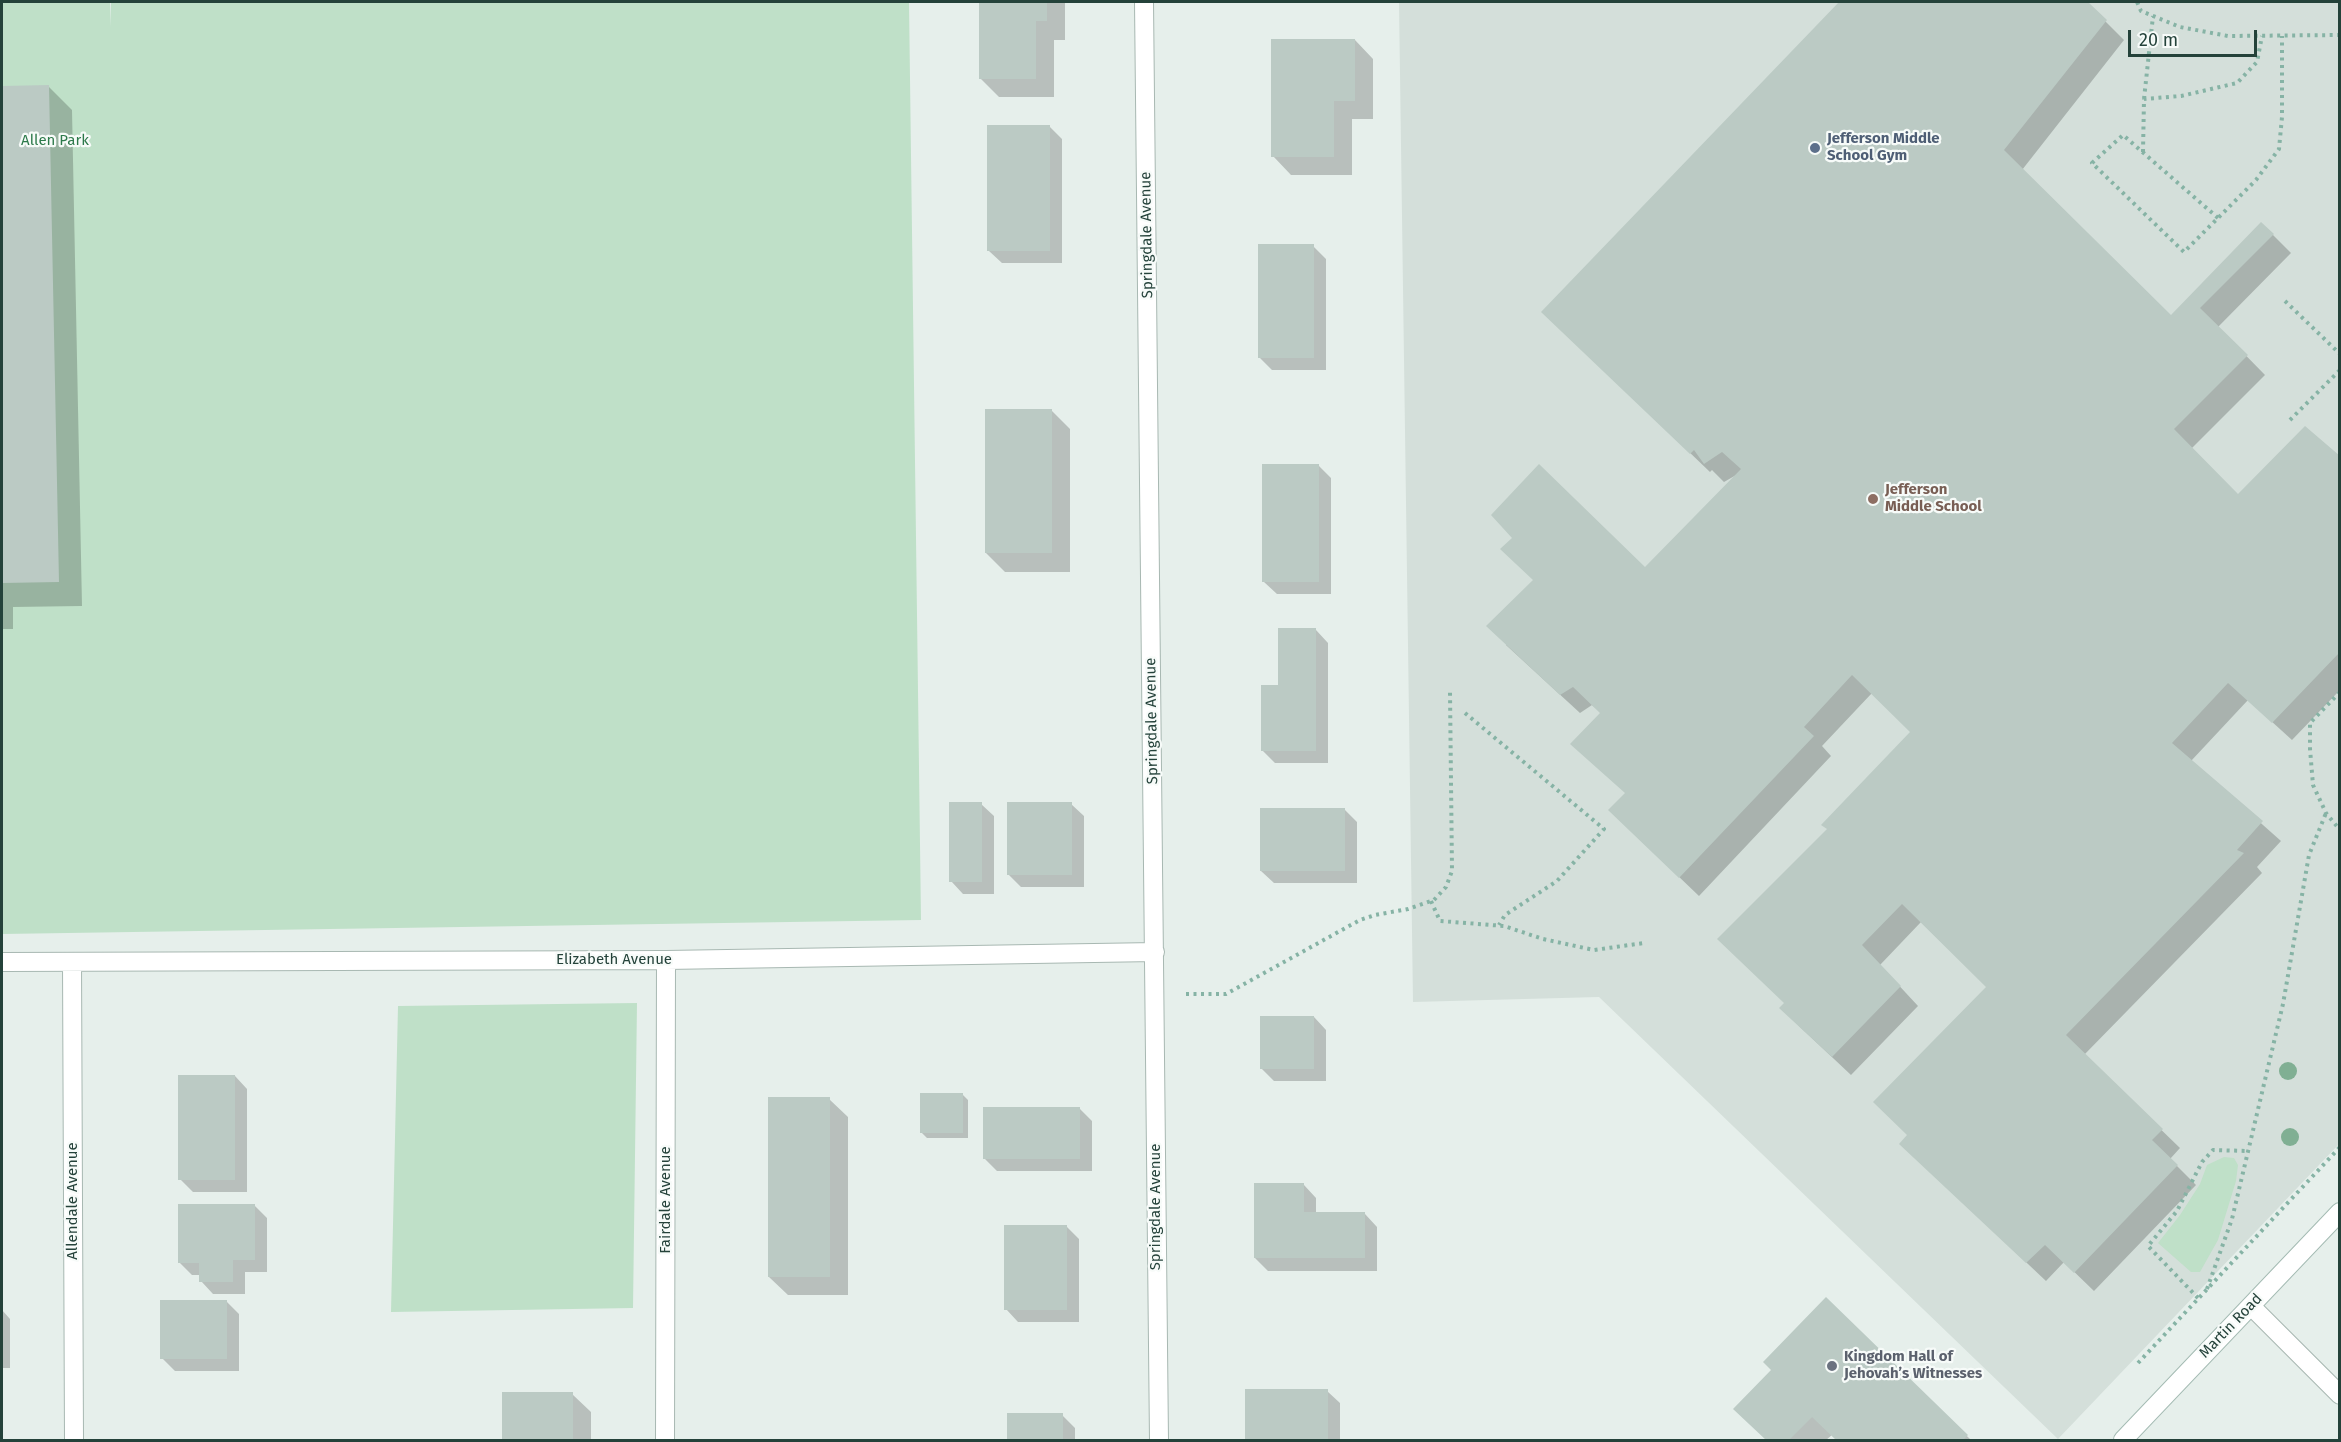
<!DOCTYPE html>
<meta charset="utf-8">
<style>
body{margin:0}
#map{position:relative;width:2341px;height:1442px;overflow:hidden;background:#e6efeb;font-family:"Fira Sans",sans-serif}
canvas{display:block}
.frame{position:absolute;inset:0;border:3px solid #24423a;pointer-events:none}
.scale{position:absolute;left:2128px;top:30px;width:129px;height:27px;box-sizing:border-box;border:3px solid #24423a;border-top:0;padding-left:8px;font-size:18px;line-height:21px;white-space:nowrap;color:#24423a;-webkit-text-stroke:4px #f7fbf9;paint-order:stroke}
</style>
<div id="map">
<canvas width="2341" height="1442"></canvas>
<div class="frame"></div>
<div class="scale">20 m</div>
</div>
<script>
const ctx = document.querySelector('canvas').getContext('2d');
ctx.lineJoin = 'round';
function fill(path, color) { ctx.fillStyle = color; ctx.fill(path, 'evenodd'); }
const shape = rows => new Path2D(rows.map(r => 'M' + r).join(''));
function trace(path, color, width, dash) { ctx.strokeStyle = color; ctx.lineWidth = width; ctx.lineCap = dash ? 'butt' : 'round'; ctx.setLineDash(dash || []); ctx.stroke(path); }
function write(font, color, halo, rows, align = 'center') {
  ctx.font = font + ' "Fira Sans",sans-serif'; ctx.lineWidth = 4.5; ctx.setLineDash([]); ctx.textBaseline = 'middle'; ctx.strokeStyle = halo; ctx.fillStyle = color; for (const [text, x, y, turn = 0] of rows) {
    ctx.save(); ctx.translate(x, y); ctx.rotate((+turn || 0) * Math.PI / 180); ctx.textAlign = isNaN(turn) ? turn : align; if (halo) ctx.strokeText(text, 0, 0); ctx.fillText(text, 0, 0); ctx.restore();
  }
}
const built = shape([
 [1399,2,2339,2,2339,1144,2058,1439,1599,997,1413,1002]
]);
const green = shape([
 [2,2,110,2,110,27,111,2,909,2,921,920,2,934],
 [637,1003,633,1308,391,1312,398,1006],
 [2224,1157,2234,1158,2238,1165,2236,1181,2218,1240,2200,1272,2191,1272,2158,1243,2180,1215,2200,1184,2207,1165]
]);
const shadow = shape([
 [980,2,1065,2,1065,40,1054,40,1054,97,999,97,980,78],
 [1841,2,2086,2,2124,40,2022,170,2171,317,2262,224,2291,253,2218,327,2265,375,2191,449,2238,496,2340,458,2340,690,2292,740,2248,700,2191,761,2281,841,2257,867,2262,873,2084,1055,2180,1148,2170,1159,2196,1185,2094,1291,2064,1262,2046,1281,1920,1162,1909,1135,1988,987,1921,922,1880,965,1918,1006,1851,1075,1799,1026,1786,1004,1828,830,1912,732,1872,693,1822,746,1831,756,1699,896,1629,829,1626,794,1602,713,1592,705,1580,713,1506,645,1535,581,1645,569,1738,474,1724,482,1712,470,1710,472,1543,312],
 [1355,40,1373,59,1373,119,1352,119,1352,175,1291,175,1273,156],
 [48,86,72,110,82,606,13,607,13,629,2,629,2,87],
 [1049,126,1062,139,1062,263,1002,263,989,251],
 [1313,246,1326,259,1326,370,1272,370,1260,358],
 [1051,410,1070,429,1070,572,1005,572,986,553],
 [1319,466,1331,478,1331,594,1277,594,1264,582],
 [1316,630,1328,643,1328,763,1275,763,1262,750,1280,686],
 [981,804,994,816,994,894,963,894,951,881],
 [1071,804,1084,816,1084,887,1021,887,1008,874],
 [1345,810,1357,822,1357,883,1274,883,1261,871],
 [1314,1017,1326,1030,1326,1081,1274,1081,1261,1068],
 [235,1076,247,1089,247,1192,193,1192,180,1179],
 [962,1094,968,1100,968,1138,927,1138,921,1132],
 [829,1099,848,1117,848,1295,788,1295,769,1277],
 [1080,1109,1092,1121,1092,1171,997,1171,985,1159],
 [1304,1185,1316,1198,1316,1214,1365,1214,1377,1227,1377,1271,1268,1271,1255,1258],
 [254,1205,267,1218,267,1272,245,1272,245,1294,213,1294,201,1281,201,1275,192,1275,179,1262],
 [1067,1227,1079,1239,1079,1322,1018,1322,1006,1309],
 [1826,1299,1971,1440,1838,1440,1832,1435,1826,1440,1767,1440,1735,1409,1773,1370],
 [227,1302,239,1314,239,1371,175,1371,162,1358],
 [2,1310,10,1319,10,1368,2,1368],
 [1327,1391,1340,1403,1340,1440,1247,1439],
 [503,1394,572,1394,591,1412,591,1440,503,1440],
 [1008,1415,1062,1415,1075,1428,1075,1440,1008,1440]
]);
const building = shape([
 [979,2,1047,2,1047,21,1036,21,1036,79,979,79],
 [1839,2,2088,2,2107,20,2004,150,2171,315,2261,222,2274,234,2200,308,2248,355,2174,429,2238,494,2305,426,2340,456,2340,652,2272,723,2228,683,2172,743,2263,821,2237,850,2244,853,2066,1035,2163,1129,2152,1140,2178,1165,2074,1273,2045,1245,2026,1263,1899,1144,1907,1135,1873,1102,1986,987,1902,904,1862,945,1901,986,1832,1057,1779,1008,1784,1003,1717,939,1827,829,1821,825,1910,732,1852,675,1804,727,1814,736,1679,878,1608,810,1625,793,1570,744,1600,713,1573,687,1560,695,1486,626,1533,580,1500,549,1512,538,1491,515,1539,464,1645,567,1741,469,1722,452,1704,464,1694,450,1690,454,1541,312],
 [1271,39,1355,39,1355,101,1334,101,1334,157,1271,157],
 [49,85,59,582,2,583,2,86],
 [987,125,1050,125,1050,251,987,251],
 [1258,244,1314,244,1314,358,1258,358],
 [985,409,1052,409,1052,553,985,553],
 [1262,464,1319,464,1319,582,1262,582],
 [1278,628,1316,628,1316,751,1261,751,1261,685,1278,685],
 [949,802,982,802,982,882,949,882],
 [1007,802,1072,802,1072,875,1007,875],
 [1260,808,1345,808,1345,871,1260,871],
 [1260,1016,1314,1016,1314,1069,1260,1069],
 [178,1075,235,1075,235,1180,178,1180],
 [920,1093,963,1093,963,1133,920,1133],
 [768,1097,830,1097,830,1277,768,1277],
 [983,1107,1080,1107,1080,1159,983,1159],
 [1254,1183,1304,1183,1304,1212,1365,1212,1365,1258,1254,1258],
 [178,1204,255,1204,255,1260,233,1260,233,1282,199,1282,199,1263,178,1263],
 [1004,1225,1067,1225,1067,1310,1004,1310],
 [1826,1297,1968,1435,1963,1440,1836,1440,1812,1417,1789,1440,1766,1440,1733,1409,1771,1370,1763,1362],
 [160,1300,227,1300,227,1359,160,1359],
 [1245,1389,1328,1389,1328,1440,1245,1440],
 [502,1392,573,1392,573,1440,502,1440],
 [1007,1413,1063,1413,1063,1440,1007,1440]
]);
const path = shape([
 [2137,2,2141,11,2180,27,2228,36,2340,35],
 [2144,99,2153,16],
 [2143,152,2144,99,2181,96,2237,83,2257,62,2262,36],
 [2218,218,2123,135,2092,163,2184,252,2256,180,2279,149,2282,117,2282,36],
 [2285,301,2340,354],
 [2290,420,2340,370],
 [2340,692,2310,723,2310,749,2313,785,2326,813,2340,830],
 [1465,713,1604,829,1557,881,1505,915,1499,925],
 [1431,901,1440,921,1504,926,1543,939,1594,950,1644,943],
 [1186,994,1226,994,1360,920,1375,915,1408,909,1434,900,1446,887,1452,871,1450,692],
 [2207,1289,2232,1219,2283,1004,2309,855,2326,813],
 [2198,1298,2148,1246,2177,1211,2202,1162,2213,1150,2248,1151],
 [2138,1363,2340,1147]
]);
const street = shape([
 [1144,2,1159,1440],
 [2,962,666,960,1155,952],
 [72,962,74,1440],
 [2251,1306,2340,1395],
 [665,1440,666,960]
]);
const secondary = shape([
 [2123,1440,2340,1212]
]);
const trees = [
 [2288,1071],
 [2290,1137]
];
const markers = [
 [1815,148,6,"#5c6f8a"],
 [1873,499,6,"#8d6e63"],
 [1832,1366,6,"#6b7280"]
];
const serviceNames = [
 ["Jefferson Middle",1827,139],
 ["School Gym",1827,156]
];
const parkNames = [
 ["Allen Park",55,141]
];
const streetNames = [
 ["Springdale Avenue",1147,235,-91],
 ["Springdale Avenue",1152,721,-91],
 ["Elizabeth Avenue",614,960],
 ["Fairdale Avenue",666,1200,-90],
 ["Allendale Avenue",73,1201,-90],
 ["Springdale Avenue",1156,1207,-90],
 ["Martin Road",2231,1326,-46]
];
const educationNames = [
 ["Jefferson",1885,490],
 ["Middle School",1885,507]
];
const worshipNames = [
 ["Kingdom Hall of",1844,1357],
 ["Jehovah’s Witnesses",1844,1374]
];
fill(built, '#d4dfda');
fill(green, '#bfe0c8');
fill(shadow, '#0003');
fill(building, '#bbcac4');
trace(street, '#a8b8b2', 20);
trace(secondary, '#a4bbb3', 20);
trace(path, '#86b3a5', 4, [3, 4.5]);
trace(street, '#fff', 18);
trace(secondary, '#fff', 18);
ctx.fillStyle = '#80af93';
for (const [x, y] of trees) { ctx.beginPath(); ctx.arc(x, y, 9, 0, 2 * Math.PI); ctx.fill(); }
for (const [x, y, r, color] of markers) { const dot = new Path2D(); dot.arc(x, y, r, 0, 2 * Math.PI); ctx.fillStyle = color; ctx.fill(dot); trace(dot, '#f7fbf9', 2); }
write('bold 15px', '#4e5e75', '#f7fbf9', serviceNames, 'left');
write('15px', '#2d7a4b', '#f7fbf9', parkNames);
write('15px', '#24423a', '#f7fbf9', streetNames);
write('bold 15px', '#785e54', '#f7fbf9', educationNames, 'left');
write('bold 15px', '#5b616d', '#f7fbf9', worshipNames, 'left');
</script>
